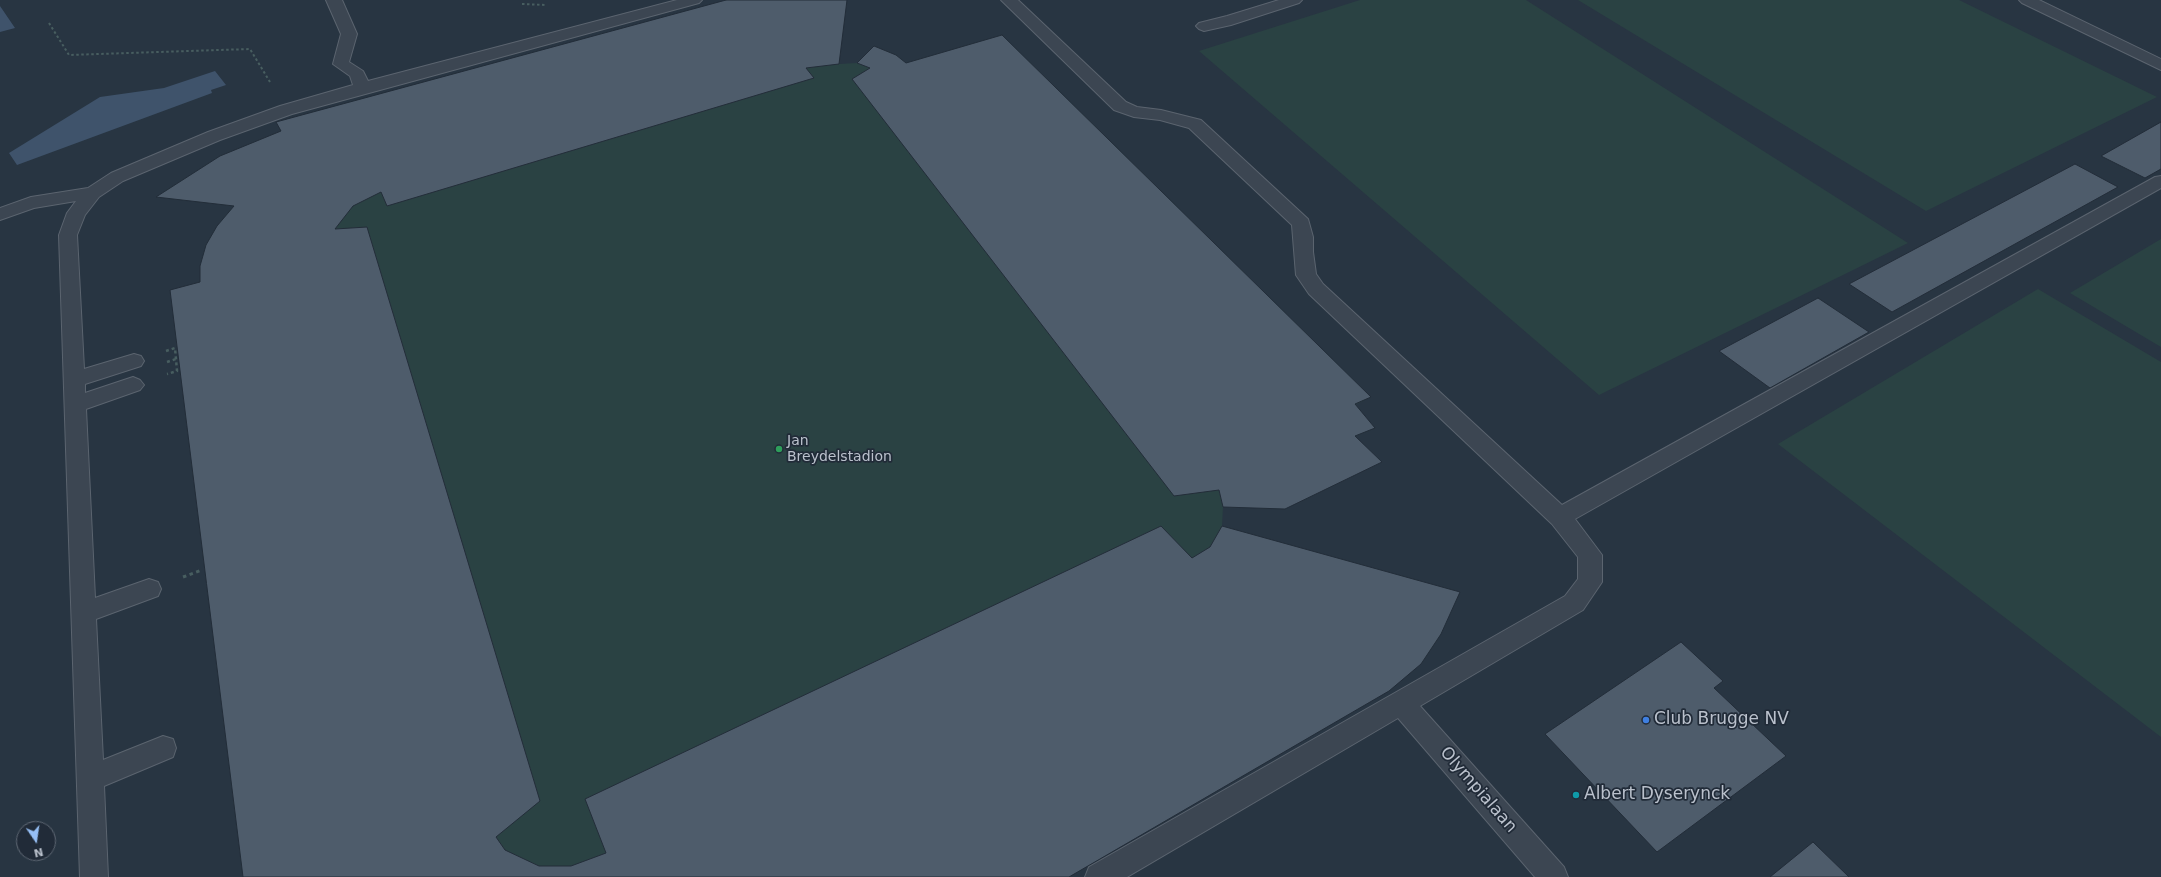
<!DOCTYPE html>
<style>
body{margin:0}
#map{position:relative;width:2161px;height:877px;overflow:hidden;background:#283542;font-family:"DejaVu Sans",sans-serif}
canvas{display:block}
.north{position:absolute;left:16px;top:821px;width:40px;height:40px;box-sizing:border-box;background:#212b38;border:1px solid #5e6773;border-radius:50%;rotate:167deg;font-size:11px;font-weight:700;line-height:16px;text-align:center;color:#bac1cc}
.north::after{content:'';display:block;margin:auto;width:14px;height:18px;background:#96bff5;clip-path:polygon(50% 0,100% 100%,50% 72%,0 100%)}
</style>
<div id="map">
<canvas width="2161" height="877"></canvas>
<div class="north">N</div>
</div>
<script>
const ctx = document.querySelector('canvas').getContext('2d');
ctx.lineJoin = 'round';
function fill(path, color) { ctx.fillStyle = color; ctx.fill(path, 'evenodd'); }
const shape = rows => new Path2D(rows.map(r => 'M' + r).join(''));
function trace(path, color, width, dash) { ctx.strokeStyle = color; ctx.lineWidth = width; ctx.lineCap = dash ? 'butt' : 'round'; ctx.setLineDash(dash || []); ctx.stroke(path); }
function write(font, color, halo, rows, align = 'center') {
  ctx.font = font + ' "DejaVu Sans",sans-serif'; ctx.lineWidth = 3.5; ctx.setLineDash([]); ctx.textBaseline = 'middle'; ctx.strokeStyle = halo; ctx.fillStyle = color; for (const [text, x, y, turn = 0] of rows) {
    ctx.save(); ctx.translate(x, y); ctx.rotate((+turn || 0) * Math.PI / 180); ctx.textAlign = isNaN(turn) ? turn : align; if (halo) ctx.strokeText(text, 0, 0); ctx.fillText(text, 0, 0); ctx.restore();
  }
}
const green = shape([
 [726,0,847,0,839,64,857,63,874,46,896,55,906,63,1002,35,1371,397,1355,405,1375,428,1356,436,1285,509,1223,507,1222,526,1460,592,1441,634,1421,664,1069,877,243,877,170,290,200,282,200,266,206,245,217,226,234,206,156,197,220,156,281,131,276,122],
 [1360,0,1526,0,1908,243,1599,395,1199,51],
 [1578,0,1959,0,2157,97,1926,211],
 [2161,239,2161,347,2070,293],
 [2038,289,2161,362,2161,737,1778,444]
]);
const water = shape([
 [0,6,15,28,0,32],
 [215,71,226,85,211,90,212,93,17,165,9,153,100,97,164,88]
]);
const building = shape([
 [726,0,847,0,839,64,806,68,814,78,387,206,381,192,353,206,335,229,367,227,540,801,496,837,505,850,539,866,571,866,606,853,585,799,1161,526,1192,558,1210,547,1222,526,1460,592,1441,634,1421,664,1389,691,1069,877,243,877,170,290,200,282,200,266,206,245,217,226,234,206,156,197,220,156,281,131,276,122,726,0],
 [1002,35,1371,397,1355,404,1375,428,1355,436,1382,462,1285,509,1223,507,1219,490,1174,496,852,79,870,68,857,63,874,46,896,55,906,63,1002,35],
 [2161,122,2161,169,2145,178,2101,156,2161,122],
 [2075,164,2118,187,1892,312,1849,284,2075,164],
 [1818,298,1869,332,1770,388,1719,351,1818,298],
 [1681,642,1723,681,1714,688,1786,756,1657,852,1545,734,1681,642],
 [1813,842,1849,877,1770,877,1813,842]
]);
const pathFar2 = shape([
 [522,4,546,5],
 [49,23,69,55,250,49,270,82]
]);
const pathFar1 = shape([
 [166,351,175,348,177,371,167,374],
 [167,362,176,359]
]);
const path = shape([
 [183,577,202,570]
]);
const minor = shape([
 [326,0,342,0,357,34,349,62,363,71,368,81,677,0,702,0,699,3,292,114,220,140,123,181,99,197,85,215,77,235,84,369,134,354,141,356,144,361,141,366,85,384,85,393,133,377,140,380,144,385,140,390,86,409,95,598,149,579,158,582,161,589,158,596,96,619,103,760,163,736,173,739,176,748,173,757,104,786,108,877,80,877,59,235,67,213,76,201,34,208,0,220,0,208,31,197,88,188,111,173,208,132,280,106,353,85,350,76,333,64,341,34,326,0],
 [1001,0,1018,0,1126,102,1137,107,1161,110,1201,120,1308,219,1313,237,1313,252,1316,274,1323,284,1562,505,2155,177,2161,176,2161,188,1575,519,1602,555,1602,582,1583,610,1420,706,1564,867,1568,877,1535,877,1398,718,1127,877,1085,877,1089,867,1565,596,1578,579,1578,557,1552,524,1309,294,1296,275,1292,225,1189,128,1160,120,1134,117,1114,110,1001,0],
 [1279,0,1302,0,1299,3,1231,25,1204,31,1199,29,1196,26,1199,23,1227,16,1279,0],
 [2019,0,2039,0,2161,59,2161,70,2022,3,2019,0]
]);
const markers = [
 [779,449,4,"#2e9e5b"],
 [1646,720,4,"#3f7fe0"],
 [1576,795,4,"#0f9aa8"]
];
const poiNames = [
 ["Jan",787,441],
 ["Breydelstadion",787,457]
];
const nearPoinames = [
 ["Club Brugge NV",1654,720],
 ["Albert Dyserynck",1584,795]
];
const nearStreetnames = [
 ["Olympialaan",1478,790,49]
];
fill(green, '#2a4243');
fill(water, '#3f536b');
fill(building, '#4e5c6b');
trace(building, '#232d39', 1);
trace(minor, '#5b646f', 2);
trace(pathFar2, '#485e60', 2, [2.5, 2.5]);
trace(pathFar1, '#485e60', 2.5, [3, 3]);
trace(path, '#485e60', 3, [3.5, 3.5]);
fill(minor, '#3c4652');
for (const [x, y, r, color] of markers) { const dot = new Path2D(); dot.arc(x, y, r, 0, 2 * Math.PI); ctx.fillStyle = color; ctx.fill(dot); trace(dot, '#212b38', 1.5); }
write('14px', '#bac1cc', '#212b38', poiNames, 'left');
write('17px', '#bac1cc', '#212b38', nearPoinames, 'left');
write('17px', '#bac1cc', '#212b38', nearStreetnames);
</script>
